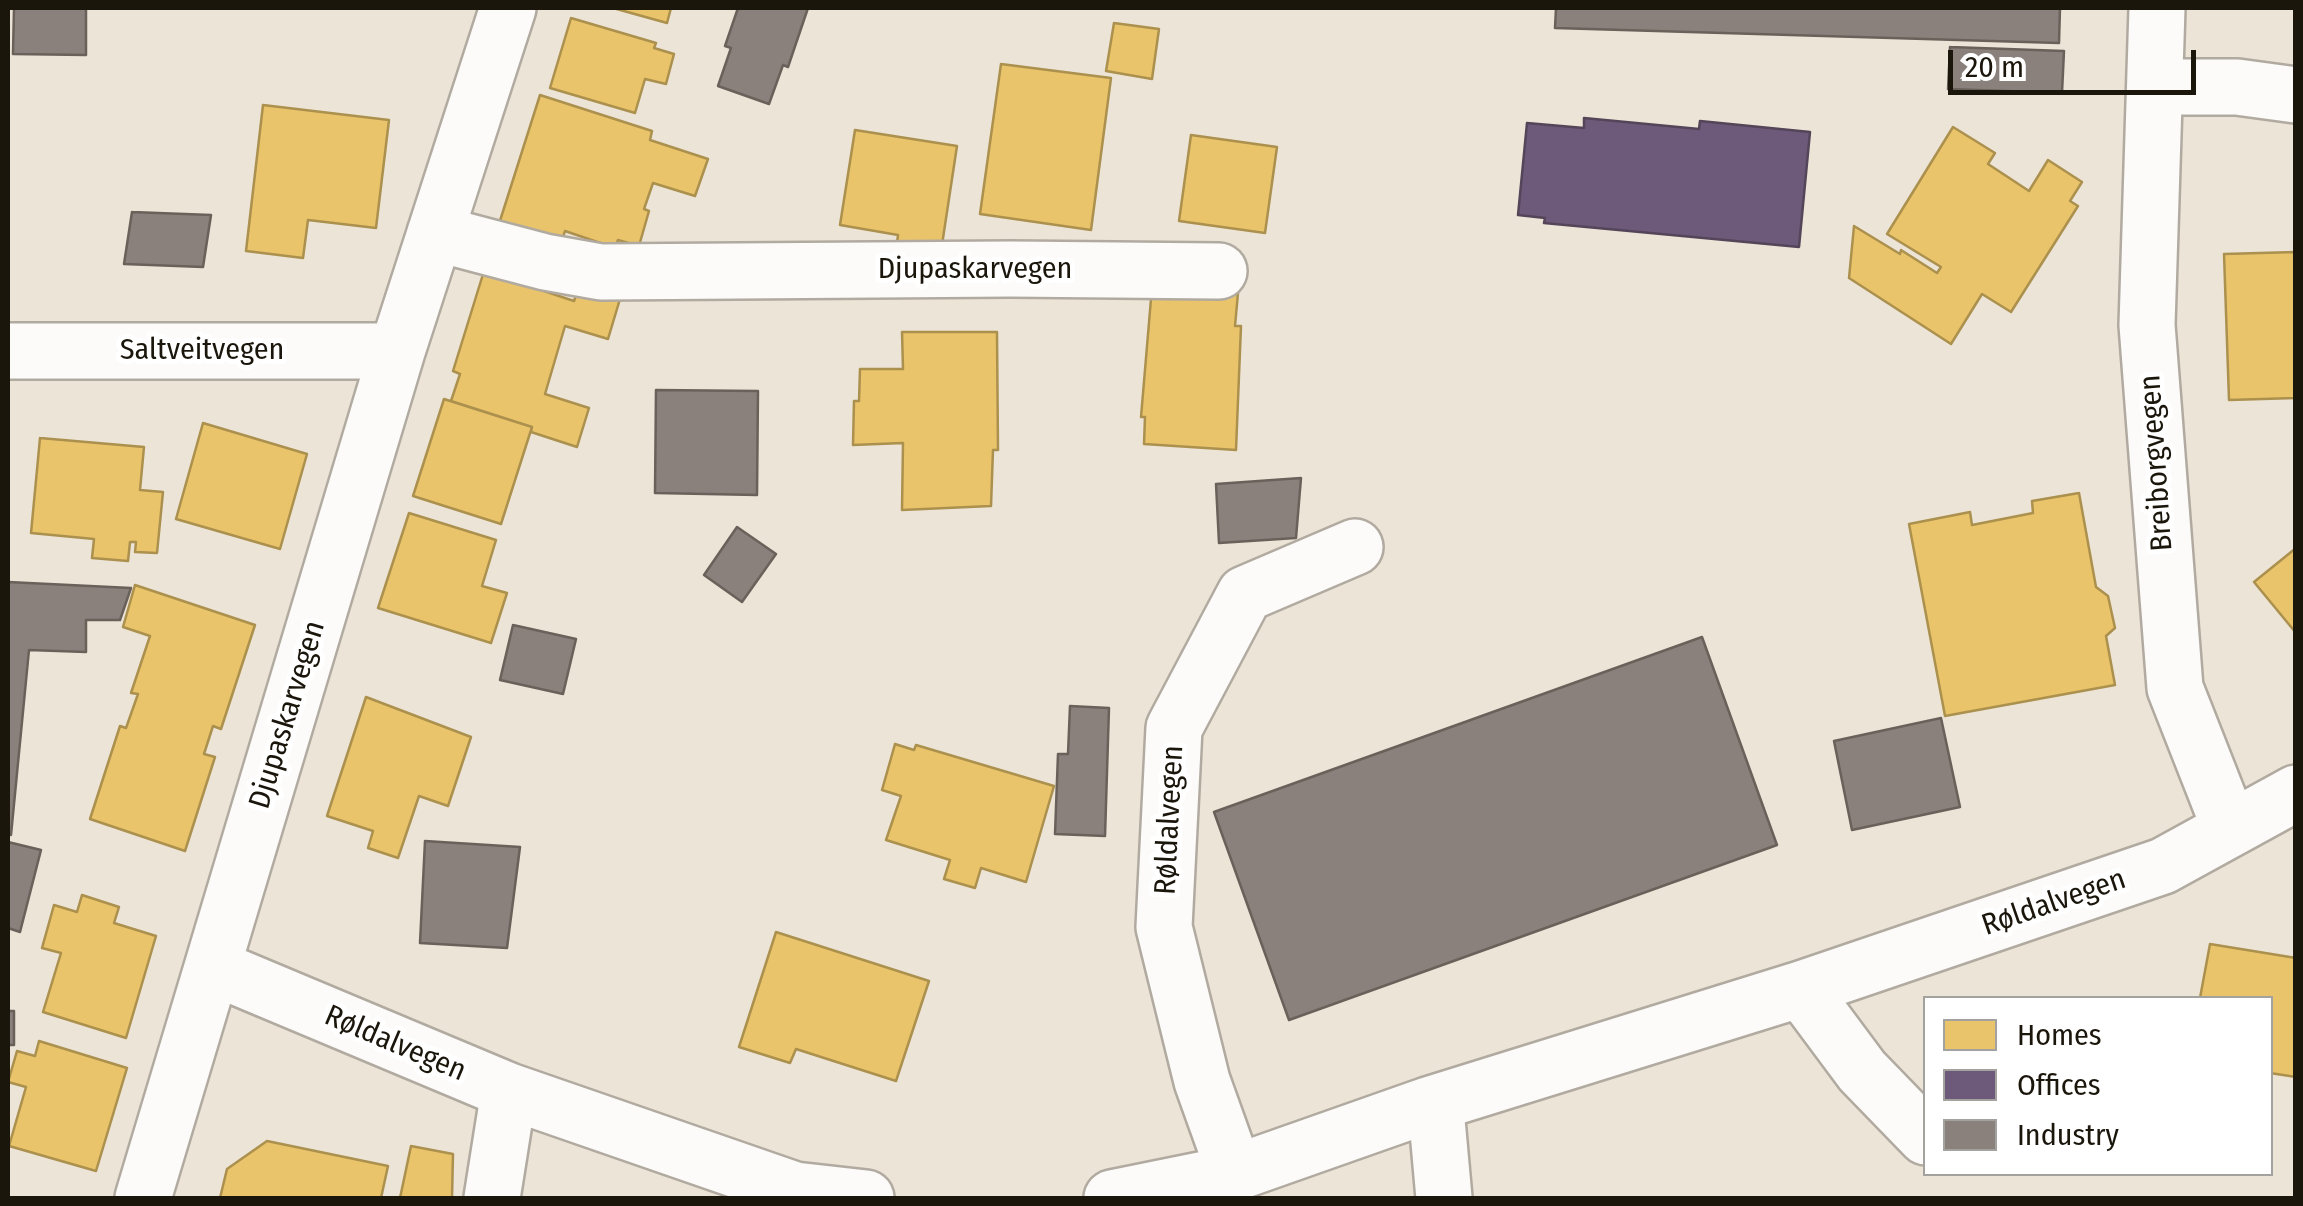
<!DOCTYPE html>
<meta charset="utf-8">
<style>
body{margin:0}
#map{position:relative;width:2303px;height:1206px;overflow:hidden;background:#ece4d6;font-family:"Fira Sans Condensed",sans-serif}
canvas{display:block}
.frame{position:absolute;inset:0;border:10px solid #1b160c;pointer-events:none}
.legend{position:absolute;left:1923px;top:996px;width:350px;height:180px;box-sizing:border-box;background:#fff;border:2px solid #a4a29e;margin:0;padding:12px 18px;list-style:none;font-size:30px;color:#1b160c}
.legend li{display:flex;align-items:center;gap:20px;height:50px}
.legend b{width:50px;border:2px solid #a4a29e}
.scale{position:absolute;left:1948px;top:50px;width:248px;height:45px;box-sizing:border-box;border:5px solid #1b160c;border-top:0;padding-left:12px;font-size:30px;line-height:35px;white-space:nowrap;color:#1b160c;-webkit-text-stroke:8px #fff;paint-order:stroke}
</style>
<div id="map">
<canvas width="2303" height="1206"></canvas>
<div class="frame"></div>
<ul class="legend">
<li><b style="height:28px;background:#e9c46a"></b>Homes</li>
<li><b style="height:28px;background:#6d597a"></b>Offices</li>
<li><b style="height:28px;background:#8a817c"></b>Industry</li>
</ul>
<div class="scale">20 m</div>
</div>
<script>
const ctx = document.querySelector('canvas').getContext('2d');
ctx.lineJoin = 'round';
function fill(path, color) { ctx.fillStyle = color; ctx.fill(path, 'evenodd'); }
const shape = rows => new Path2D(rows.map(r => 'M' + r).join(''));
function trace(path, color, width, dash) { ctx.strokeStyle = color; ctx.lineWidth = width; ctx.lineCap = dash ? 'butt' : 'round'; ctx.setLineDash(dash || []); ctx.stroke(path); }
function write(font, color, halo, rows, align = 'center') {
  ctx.font = font + ' "Fira Sans Condensed",sans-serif'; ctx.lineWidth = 10; ctx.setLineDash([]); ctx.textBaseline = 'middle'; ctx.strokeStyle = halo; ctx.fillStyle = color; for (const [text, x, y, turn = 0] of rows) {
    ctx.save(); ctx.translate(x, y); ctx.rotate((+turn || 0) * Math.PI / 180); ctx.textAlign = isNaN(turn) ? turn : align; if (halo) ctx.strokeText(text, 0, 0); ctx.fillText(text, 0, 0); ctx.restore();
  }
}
const homes = shape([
 [613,8,671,8,667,23,613,8],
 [571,18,656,43,654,48,674,54,666,84,645,79,635,113,550,88,571,18],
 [1114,23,1159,29,1152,79,1106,71,1114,23],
 [1001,64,1111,78,1091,230,980,214,1001,64],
 [540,95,652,131,650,140,708,159,695,196,653,183,644,209,649,211,639,246,618,240,615,248,565,231,560,247,498,227,540,95],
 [263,105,389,120,376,228,308,220,303,258,246,251,263,105],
 [1953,127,1995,153,1988,164,2029,191,2048,160,2082,182,2070,201,2078,206,2011,312,1982,294,1951,344,1849,278,1854,226,1900,254,1901,250,1937,273,1941,267,1887,234,1953,127],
 [855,130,957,146,940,258,896,251,898,235,840,225,855,130],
 [1191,135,1277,147,1265,233,1179,221,1191,135],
 [2296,252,2296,398,2229,400,2224,254,2296,252],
 [484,271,574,301,579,287,620,299,608,339,565,326,545,394,589,408,577,447,531,432,532,427,451,401,460,374,453,371,484,271],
 [1152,287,1238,293,1235,326,1241,326,1236,450,1144,444,1145,417,1141,417,1152,287],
 [902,332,997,332,998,450,993,450,991,506,902,510,903,443,853,445,854,401,859,401,860,369,903,369,902,332],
 [444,399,532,427,501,524,413,496,444,399],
 [203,423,307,454,280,549,176,519,203,423],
 [40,438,144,447,140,490,163,492,157,553,135,552,136,542,130,542,128,561,92,558,94,539,31,533,40,438],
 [2079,493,2096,587,2108,596,2115,628,2106,636,2115,685,1945,716,1909,524,1970,512,1972,525,2033,513,2032,501,2079,493],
 [409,513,496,540,482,586,507,593,491,643,378,608,409,513],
 [2296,548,2296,633,2254,582,2296,548],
 [135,585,255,625,221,729,213,726,204,754,215,757,185,851,90,819,120,726,126,728,138,694,131,693,150,636,123,627,135,585],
 [366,697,471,737,448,806,419,796,398,858,368,848,373,831,327,816,366,697],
 [895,744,914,750,916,745,1054,786,1026,882,981,868,975,888,944,879,950,860,886,840,901,796,882,790,895,744],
 [82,895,119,907,114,923,156,936,126,1038,43,1012,61,953,42,948,54,905,77,912,82,895],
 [776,932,929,981,896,1081,796,1049,790,1063,739,1047,776,932],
 [2210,944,2296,958,2296,1077,2270,1073,2270,998,2200,998,2210,944],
 [39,1041,127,1068,96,1171,9,1146,26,1087,8,1082,17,1051,35,1056,39,1041],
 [267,1141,388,1166,381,1198,220,1198,227,1169,267,1141],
 [411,1146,453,1154,452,1198,400,1198,411,1146]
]);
const offices = shape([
 [1584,118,1699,129,1700,121,1810,132,1799,247,1544,223,1545,218,1518,215,1527,123,1584,128,1584,118]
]);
const industry = shape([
 [14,8,86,8,86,55,13,54,14,8],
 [738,8,808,8,788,67,783,65,769,104,718,86,731,48,725,46,738,8],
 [1556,8,2060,8,2059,43,1555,28,1556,8],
 [1950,47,2064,51,2062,93,1948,89,1950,47],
 [132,212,211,215,203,267,124,264,132,212],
 [656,390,758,391,757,495,655,493,656,390],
 [1301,478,1296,538,1219,543,1216,484,1301,478],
 [737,527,776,554,742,602,704,575,737,527],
 [8,582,131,588,120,620,86,620,86,652,29,650,11,835,8,834,8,582],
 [513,625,576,639,563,694,500,680,513,625],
 [1702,637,1777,845,1289,1020,1214,812,1702,637],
 [1070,706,1109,708,1105,836,1055,834,1058,754,1068,754,1070,706],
 [1941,718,1960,807,1852,830,1834,741,1941,718],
 [425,841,520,847,507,948,420,943,425,841],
 [8,842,41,850,20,932,8,928,8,842],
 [8,1011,14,1011,14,1045,8,1045,8,1011]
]);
const minor = shape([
 [2157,8,2147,325,2175,688,2230,828],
 [2156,87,2237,87,2296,95],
 [435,233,545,262,601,272,1010,269,1219,271],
 [8,351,397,351],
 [213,967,509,1091,795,1190,866,1198],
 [1801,989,1862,1071,1926,1137],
 [1428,1105,1437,1120,1444,1198],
 [1235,1173,1202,1081,1164,927,1174,728,1245,594,1355,547],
 [143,1198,397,351,508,8],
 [492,1198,509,1091],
 [1112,1198,1235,1173,1428,1105,1801,989,2163,866,2296,793]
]);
const streetNames = [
 ["Djupaskarvegen",975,270],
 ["Saltveitvegen",202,351],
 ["Breiborgvegen",2157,463,-94],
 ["Djupaskarvegen",288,715,-73],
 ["Røldalvegen",1170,820,-87],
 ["Røldalvegen",2054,903,-19],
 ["Røldalvegen",395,1044,23]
];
fill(homes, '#e9c46a');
trace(homes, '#ab904e', 2.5);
fill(offices, '#6d597a');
trace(offices, '#544559', 2.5);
fill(industry, '#8a817c');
trace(industry, '#69615a', 2.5);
trace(minor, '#b1aaa0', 60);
trace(minor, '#fcfbf9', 55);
write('30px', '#1b160c', '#fff', streetNames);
</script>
